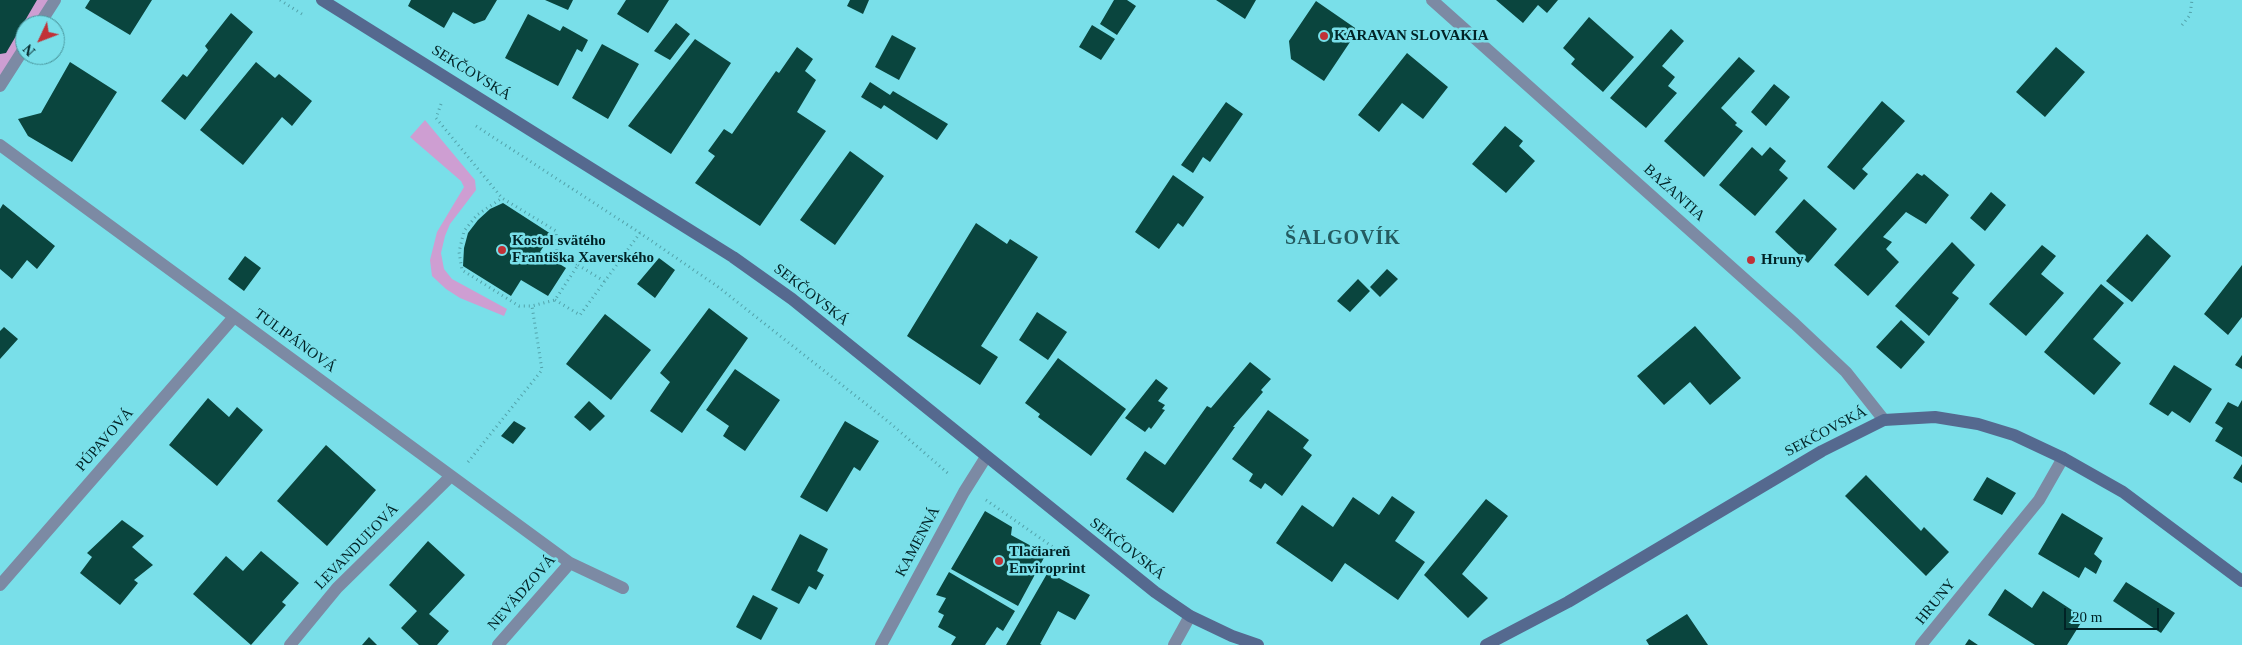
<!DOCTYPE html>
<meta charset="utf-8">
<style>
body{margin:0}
#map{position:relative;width:2242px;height:645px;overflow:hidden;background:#79dfe9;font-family:"Times New Roman",serif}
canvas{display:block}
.north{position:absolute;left:15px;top:15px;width:50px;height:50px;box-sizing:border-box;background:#79dfe9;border:1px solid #49949b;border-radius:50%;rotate:227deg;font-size:14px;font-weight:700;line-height:20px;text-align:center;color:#012326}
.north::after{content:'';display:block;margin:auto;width:18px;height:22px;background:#c13137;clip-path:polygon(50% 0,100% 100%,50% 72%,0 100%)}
.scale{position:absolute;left:2064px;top:608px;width:95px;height:22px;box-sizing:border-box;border:2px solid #012326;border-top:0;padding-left:6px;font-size:15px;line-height:18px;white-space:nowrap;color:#012326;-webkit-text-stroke:4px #79dfe9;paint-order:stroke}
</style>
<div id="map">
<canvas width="2242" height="645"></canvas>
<div class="north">N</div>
<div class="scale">20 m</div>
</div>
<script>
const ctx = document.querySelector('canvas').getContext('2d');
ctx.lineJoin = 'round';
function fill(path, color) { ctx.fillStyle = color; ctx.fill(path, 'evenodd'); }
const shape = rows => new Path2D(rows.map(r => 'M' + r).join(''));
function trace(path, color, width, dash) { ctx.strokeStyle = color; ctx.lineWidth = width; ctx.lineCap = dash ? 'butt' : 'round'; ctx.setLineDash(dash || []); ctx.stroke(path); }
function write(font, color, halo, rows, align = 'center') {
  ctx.font = font + ' "Times New Roman",serif'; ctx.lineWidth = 5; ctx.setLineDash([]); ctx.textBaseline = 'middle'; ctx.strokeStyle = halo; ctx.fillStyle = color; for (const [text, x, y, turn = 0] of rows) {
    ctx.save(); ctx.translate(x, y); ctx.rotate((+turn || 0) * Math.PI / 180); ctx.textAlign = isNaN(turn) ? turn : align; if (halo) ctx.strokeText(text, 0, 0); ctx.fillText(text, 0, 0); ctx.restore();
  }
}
const green = shape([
 [0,0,60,0,42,25,25,25,25,50,0,86],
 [425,120,475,180,476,190,450,224,445,236,441,253,444,269,452,279,507,309,504,316,460,298,446,289,432,276,430,260,437,232,464,187,461,181,410,137]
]);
const building = shape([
 [0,0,37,0,6,53,0,54],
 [90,0,152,0,130,35,85,8],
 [411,0,497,0,485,20,474,24,453,12,444,28,408,6],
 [545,0,573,0,568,10],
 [626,0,669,0,648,33,617,14],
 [850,0,869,0,863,14,847,6],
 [1114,0,1127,0,1136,6,1117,35,1100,24],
 [1216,0,1256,0,1245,19],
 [1496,0,1558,0,1547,13,1538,5,1523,23],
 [1316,1,1358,30,1324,81,1291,59,1289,41],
 [231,13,253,32,185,120,161,101,183,74,187,77,208,50,205,46],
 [528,14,560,31,563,26,588,40,582,52,577,49,558,86,505,58],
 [1589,17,1634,57,1603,92,1571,64,1575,59,1563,48],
 [676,23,690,34,670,60,654,51],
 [1092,25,1115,39,1101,60,1079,47],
 [1671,29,1684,41,1662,66,1675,77,1668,86,1677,93,1646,128,1610,98],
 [892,35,916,48,899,80,875,67],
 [695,39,731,63,671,154,628,126],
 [602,44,639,64,608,119,572,98],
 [797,47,813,59,805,71,816,80,797,112,826,131,760,226,695,183,715,156,708,151,724,129,732,134,776,71,779,73],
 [2056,47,2085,72,2045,117,2016,92],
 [1407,53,1448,87,1423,119,1402,103,1379,132,1358,115],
 [1739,57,1755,71,1721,108,1737,123,1735,125,1743,131,1704,177,1664,141],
 [70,62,117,92,72,162,28,136,18,119,41,113],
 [256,62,275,78,279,74,312,101,292,126,282,117,243,165,200,130],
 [870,82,890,95,893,91,948,124,937,140,884,105,881,109,861,97],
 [1774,84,1790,97,1766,126,1751,112],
 [1882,101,1905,121,1862,169,1868,174,1854,190,1827,167],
 [1226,102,1243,114,1210,162,1203,157,1193,173,1181,165],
 [1505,126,1523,141,1519,146,1535,161,1506,193,1472,164],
 [1752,147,1762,156,1770,147,1786,161,1779,170,1788,178,1755,216,1719,185],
 [850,151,884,176,835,245,800,220],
 [1917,173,1922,176,1924,174,1949,195,1926,224,1906,212,1883,237,1892,242,1886,249,1899,262,1868,296,1834,265],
 [1173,175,1204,197,1183,227,1178,223,1159,249,1135,232],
 [1991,192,2006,205,1985,231,1970,218],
 [1804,199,1837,229,1808,263,1775,232],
 [503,203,551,234,540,252,566,268,548,296,521,280,511,296,463,266,464,248,468,233,478,220,490,209],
 [3,204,55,246,37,269,27,260,12,279,0,269,0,209],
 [976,223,1007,244,1010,239,1038,257,981,346,998,357,980,385,907,336],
 [2147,234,2171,256,2132,302,2106,281],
 [1952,242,1975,265,1952,293,1959,298,1929,336,1895,306],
 [2042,245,2056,256,2041,274,2064,293,2026,336,1989,304],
 [245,256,261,268,244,291,228,279],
 [659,258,675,270,655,298,637,284],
 [2242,265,2242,317,2228,335,2204,314],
 [1387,269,1398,279,1380,297,1370,287],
 [1358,279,1370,291,1350,312,1337,301],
 [2101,284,2124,303,2093,339,2121,363,2094,395,2044,352],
 [709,308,748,338,682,433,650,411,670,382,660,373],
 [1037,312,1067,332,1048,360,1019,340],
 [605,314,651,350,611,400,566,364],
 [1901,320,1925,342,1901,369,1876,347],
 [1695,326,1741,378,1710,405,1690,382,1664,405,1637,376],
 [4,327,18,339,0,359,0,331],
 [2242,355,2242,369,2235,365],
 [1058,358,1126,409,1091,456,1038,417,1040,414,1025,403],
 [1250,362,1271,379,1261,390,1263,392,1233,427,1235,427,1173,513,1126,479,1145,451,1165,465,1207,406,1211,408],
 [2174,365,2212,389,2190,423,2172,411,2168,416,2149,404],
 [735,369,780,400,745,451,723,436,729,426,706,410],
 [1156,379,1168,388,1158,401,1165,405,1162,409,1165,410,1151,429,1149,427,1145,432,1125,418],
 [208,398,229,417,237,407,263,430,217,486,169,445],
 [2242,400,2242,457,2215,441,2223,428,2215,423,2228,402,2238,407],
 [589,401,605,416,590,431,574,417],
 [1268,410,1309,440,1303,448,1312,455,1282,496,1265,483,1261,489,1249,481,1253,474,1232,459],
 [514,421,526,428,513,444,501,436],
 [845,421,879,441,860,471,854,467,827,512,800,497],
 [326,445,376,490,327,546,277,501],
 [2242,464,2242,483,2233,478],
 [1866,475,1921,531,1924,527,1949,552,1926,576,1845,496],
 [1987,477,2016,493,2002,515,1973,500],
 [1392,496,1415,512,1395,541,1425,562,1398,600,1345,563,1332,582,1276,543,1302,505,1333,527,1353,497,1379,515],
 [1486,499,1508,516,1462,574,1488,598,1468,618,1424,575],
 [985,511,1012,527,1011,535,1046,554,1018,606,951,569],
 [2062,513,2103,538,2094,554,2102,561,2096,574,2085,567,2079,578,2038,554],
 [122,520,144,536,132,547,153,565,134,580,138,583,120,605,80,573,92,557,87,553],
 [800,534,828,549,817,571,824,575,816,590,809,586,799,604,771,590],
 [428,541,465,575,429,614,449,631,437,645,419,645,401,628,417,611,389,585],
 [261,551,299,583,282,602,286,605,251,645,193,594,226,556,243,571],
 [949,572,1015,611,1003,631,997,627,985,645,951,645,956,637,938,627,944,615,938,612,946,598,936,595],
 [1048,572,1090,595,1075,620,1058,611,1040,644,1042,645,1006,645],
 [2126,582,2175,613,2161,633,2113,601],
 [2005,589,2032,608,2043,591,2084,618,2067,645,2035,645,1988,615],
 [753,595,778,608,761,640,736,627],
 [1687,614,1708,645,1649,645,1646,640],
 [369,637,377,645,362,645],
 [1969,639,1978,645,1965,645]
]);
const path = shape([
 [280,0,305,16],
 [2182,25,2190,15,2192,0],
 [441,104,436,118,502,198,556,231,557,251,578,265,555,300,532,306,519,306,462,270,459,252,464,231,477,215,502,198],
 [476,126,640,233,717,286,890,423,950,475],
 [578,265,604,281],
 [555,300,580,315,640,233],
 [468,462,542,370,532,306],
 [986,500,1060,552]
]);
const lane = shape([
 [1174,645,1190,616]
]);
const street = shape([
 [1432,0,1795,324,1846,372,1884,420],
 [39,25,55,0],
 [0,86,25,47],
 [0,145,570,563,623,588],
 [0,585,234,317],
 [290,645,337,588,451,476],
 [498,645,570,563],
 [881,645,964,492,986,457],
 [1921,645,2039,500,2063,458]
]);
const secondary = shape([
 [322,0,733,257,792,299,1155,592,1190,616,1232,636,1258,645],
 [1486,645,1568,602,1822,451,1884,420,1935,417,1978,424,2014,435,2063,458,2123,492,2242,581]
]);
const markers = [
 [1324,36,5,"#c13137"],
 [502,250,5,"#c13137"],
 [1751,260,5,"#c13137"],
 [999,561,5,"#c13137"]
];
const poiNames = [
 ["KARAVAN SLOVAKIA",1334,36],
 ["Kostol svätého",512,241],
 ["Františka Xaverského",512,258],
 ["Hruny",1761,260],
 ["Tlačiareň",1009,552],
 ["Enviroprint",1009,569]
];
const streetNames = [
 ["SEKČOVSKÁ",471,73,32],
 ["BAŽANTIA",1674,193,42],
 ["SEKČOVSKÁ",811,295,38],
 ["TULIPÁNOVÁ",295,341,36],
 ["SEKČOVSKÁ",1826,432,-28],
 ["PÚPAVOVÁ",105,440,-49],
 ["KAMENNÁ",918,542,-62],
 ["LEVANDUĽOVÁ",357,547,-46],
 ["SEKČOVSKÁ",1127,549,38],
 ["NEVÄDZOVÁ",522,593,-49],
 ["HRUNY",1936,602,-51]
];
const districtNames = [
 ["ŠALGOVÍK",1343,239]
];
fill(green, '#ce9ed2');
fill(building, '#0a453e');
trace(path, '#52a2aa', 3, [1, 4]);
trace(lane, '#7c8aa4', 12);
trace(street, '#7c8aa4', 12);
trace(secondary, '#55698f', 12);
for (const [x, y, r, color] of markers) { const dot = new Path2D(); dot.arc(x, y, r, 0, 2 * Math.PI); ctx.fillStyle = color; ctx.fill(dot); trace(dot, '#79dfe9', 2); }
write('bold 15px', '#012326', '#79dfe9', poiNames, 'left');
write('15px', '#012326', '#79dfe9', streetNames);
ctx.letterSpacing = '1px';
write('bold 20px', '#245b60', '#79dfe9', districtNames);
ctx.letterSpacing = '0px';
</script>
